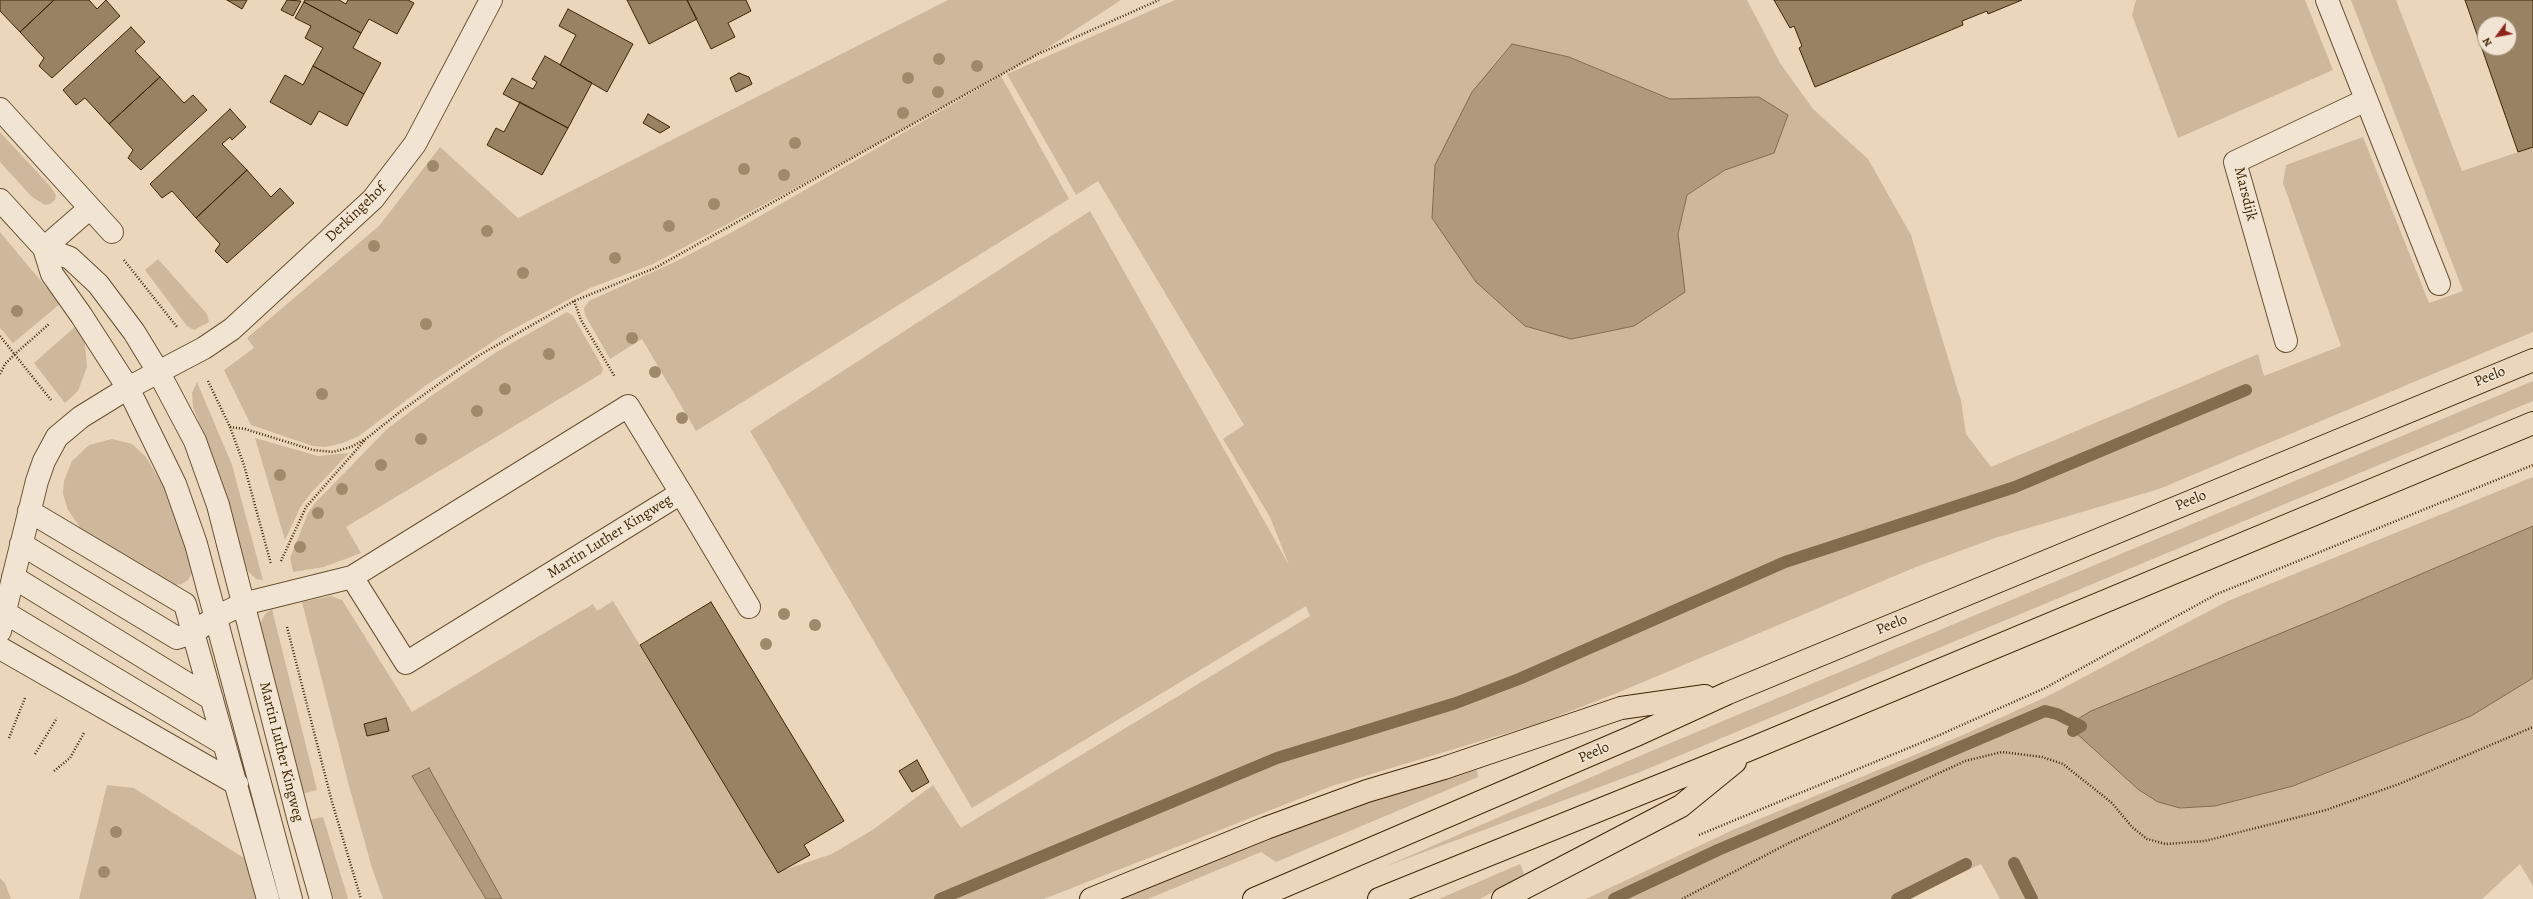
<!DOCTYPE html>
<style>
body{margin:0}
#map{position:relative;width:2533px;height:899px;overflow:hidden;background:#ead6bb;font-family:Alegreya,serif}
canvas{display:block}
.north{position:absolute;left:2477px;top:16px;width:40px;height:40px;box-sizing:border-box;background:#f1e4d3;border:1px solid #a99880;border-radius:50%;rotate:238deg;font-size:11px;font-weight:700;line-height:16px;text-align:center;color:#3e2604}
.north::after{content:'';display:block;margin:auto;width:14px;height:18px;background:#8f2418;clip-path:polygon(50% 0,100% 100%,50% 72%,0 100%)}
</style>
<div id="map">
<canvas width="2533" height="899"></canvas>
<div class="north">N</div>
</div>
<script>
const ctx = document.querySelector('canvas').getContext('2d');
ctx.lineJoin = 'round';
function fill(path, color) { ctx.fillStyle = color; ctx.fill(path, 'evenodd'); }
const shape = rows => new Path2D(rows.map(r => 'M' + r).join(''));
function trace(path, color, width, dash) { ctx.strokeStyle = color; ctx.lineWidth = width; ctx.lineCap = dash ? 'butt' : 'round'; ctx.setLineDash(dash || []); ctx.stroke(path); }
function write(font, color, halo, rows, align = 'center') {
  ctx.font = font + ' Alegreya,serif'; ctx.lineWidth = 3; ctx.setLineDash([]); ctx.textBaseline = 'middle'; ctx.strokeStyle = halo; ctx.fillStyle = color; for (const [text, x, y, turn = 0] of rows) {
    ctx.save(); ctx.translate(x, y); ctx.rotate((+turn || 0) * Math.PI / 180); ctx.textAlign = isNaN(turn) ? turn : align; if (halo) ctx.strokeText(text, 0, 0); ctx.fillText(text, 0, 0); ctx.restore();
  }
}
const green = shape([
 [948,0,1121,0,1038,54,882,141,653,264,590,288,506,333,425,386,359,436,343,443,326,447,313,446,251,425,224,370,254,348,247,338,379,226,440,147,518,218],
 [1175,0,1747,0,1780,63,1813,109,1868,159,1911,235,1961,401,1966,434,1991,467,2258,354,2264,376,2341,346,2283,183,2286,165,2363,137,2429,303,2463,291,2351,0,2396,0,2462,171,2533,147,2533,332,2159,489,1995,538,1916,567,1617,693,1540,723,1332,786,1044,899,502,899,428,768,412,776,486,899,383,899,372,868,349,786,302,602,331,596,342,600,412,712,593,604,597,611,613,601,778,872,832,854,874,829,933,785,961,828,1310,616,1306,606,972,808,750,431,1090,211,1289,565,1270,517,1223,439,1244,425,1098,181,1076,195,1007,74],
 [1569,57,1670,99,1759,97,1774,153,1725,170,1687,195,1678,234,1685,292],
 [2136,0,2305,0,2333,70,2178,138,2132,15],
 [1001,76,1069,199,696,431,642,339,610,359,585,315,584,308,589,301,677,261,736,230],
 [0,132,50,186,56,195,55,200,50,204,45,205,32,197,0,162],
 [0,232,60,304,13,343,0,328],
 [158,259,207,314,209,322,194,330,187,326,145,270],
 [567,312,573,316,599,361,603,369,601,374,346,527,361,553,324,567,293,572,290,558,308,513,315,503,387,429,431,396,498,351],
 [76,326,85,344,87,367,78,391,65,403,34,363],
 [2533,381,2533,401,1640,772,1384,867,1642,755],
 [197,382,232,465,263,580,256,579,244,567,222,481,193,407,192,393],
 [255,438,318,456,349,453,310,494,300,508,285,540],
 [112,439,132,444,146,457,168,495,192,563,192,573,188,580,182,584,174,585,82,530,68,510,63,494,64,481,72,461,89,445],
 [2533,477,2533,526,2330,613,2072,729,2074,734,2076,733,2180,808,2215,806,2293,786,2471,716,2533,678,2533,886,2520,864,2482,899,2000,899,1981,864,1907,899,1586,899,1735,829,1963,735,2048,696,2228,601],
 [272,609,317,790,302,794,259,626,265,614],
 [1477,770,1478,777,1276,862,1261,852,1148,899,1120,899,1281,832,1390,795],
 [107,785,134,788,247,860,257,899,79,899],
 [323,817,346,892,348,899,334,899,310,820],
 [1520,864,1524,874,1480,899,1439,899],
 [0,878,5,883,11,899,0,899]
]);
const water = shape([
 [1512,44,1569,57,1670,99,1759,97,1788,115,1774,153,1725,170,1687,195,1678,234,1685,292,1634,326,1571,339,1525,326,1476,282,1432,218,1435,165,1472,92,1512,44],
 [2533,526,2533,678,2471,716,2293,786,2215,806,2180,808,2158,802,2139,790,2076,733,2073,734,2074,721,2091,711,2330,613,2533,526],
 [429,768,502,899,486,899,412,776,429,768]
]);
const stream = shape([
 [2014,863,2032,899],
 [940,899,1277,758,1456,703,1519,679,1785,562,2015,487,2246,390],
 [1614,899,1718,850,2045,711,2057,714,2081,726,2073,731],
 [1897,899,1966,864]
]);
const building = shape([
 [0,0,54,0,20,32,0,11,0,0],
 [54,0,89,0,97,9,106,0,120,16,52,78,39,66,44,58,20,32,54,0],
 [227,0,247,0,242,9,227,0],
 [287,0,301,1,293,16,281,10,287,0],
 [305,0,339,0,346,4,348,0,408,0,414,3,397,34,369,19,361,33,304,2,305,0],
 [627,0,687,0,697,19,649,44,627,0],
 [687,0,746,0,751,11,728,23,735,37,711,49,687,0],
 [1774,0,2022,0,1988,14,1987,11,1962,21,1963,25,1815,87,1799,48,1802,46,1794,26,1790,28,1774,0],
 [2465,0,2533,0,2533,147,2518,152,2465,0],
 [2485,24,2509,24,2509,48,2485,48,2485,24],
 [304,2,361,33,353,48,381,63,364,94,313,66,323,48,305,38,311,26,295,18,304,2],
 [568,9,633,44,607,92,560,65,576,35,559,26,568,9],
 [131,27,145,42,135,51,160,77,109,124,85,98,76,105,63,90,131,27],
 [545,56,592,83,568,128,503,94,512,78,533,89,537,82,532,79,545,56],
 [313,66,364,94,347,126,319,111,311,125,270,102,285,75,303,85,313,66],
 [739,73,749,77,752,84,736,92,730,78,739,73],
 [160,77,184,103,193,95,207,110,141,170,128,158,133,150,109,124,160,77],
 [520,102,568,128,542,175,487,145,496,128,504,132,520,102],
 [230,109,246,127,232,140,230,137,222,144,247,170,196,218,172,191,162,198,150,184,230,109],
 [648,114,670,127,660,133,643,123,648,114],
 [247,170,271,197,280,188,294,203,227,263,215,251,220,244,196,218,247,170],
 [711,602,844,821,804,845,810,855,778,873,640,645,711,602],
 [386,718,389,731,367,736,364,724,386,718],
 [917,760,929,782,912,792,899,771,917,760]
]);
const path = shape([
 [124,260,177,327],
 [574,301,581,320,615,377],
 [0,336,51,400],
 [0,374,5,364,15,354,49,324],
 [208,381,230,427,244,465,271,564],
 [230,427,245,429,313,450,333,452,351,447,367,438,401,411,478,356,574,301,655,268,1038,54,1159,0],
 [281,561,306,507,365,440],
 [287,627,332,802,361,899],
 [9,738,25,698],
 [35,754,57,718],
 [54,771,70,758,84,733],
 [1699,835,1935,737,2045,688,2217,594,2533,465],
 [1682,899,1787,844,1965,761,2002,752,2042,757,2063,764,2112,803,2132,827,2147,839,2166,844,2205,841,2326,810,2399,784,2533,727]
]);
const minor = shape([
 [2327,0,2439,284],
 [0,109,112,232],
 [0,200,44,248,70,258,98,284,134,332,159,373,195,441,218,505,299,821,321,899],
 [44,248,52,274,81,315,128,388,175,484,196,544,291,899],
 [44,248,90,208],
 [2286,341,2235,162,2366,100],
 [681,493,749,607],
 [29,511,185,604,268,899],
 [21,544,177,638,194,632,216,617,243,604,352,577,628,406,681,493,406,663,352,577],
 [13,577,212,699],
 [4,612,224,744],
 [0,631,37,481,44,461,57,437,81,417,128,388,204,348,232,329,373,199,415,144,491,0],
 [0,648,237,784]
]);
const major = shape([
 [1091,899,1266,828,1367,791,1444,768,1621,708,1705,696],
 [1254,899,1634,736,1728,693,2533,360],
 [1379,899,1748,750,2533,423],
 [1503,899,1681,806,1735,762]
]);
const trees = [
 [939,59],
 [977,66],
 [908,78],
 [938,92],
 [903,113],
 [795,143],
 [433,166],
 [744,169],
 [784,175],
 [714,204],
 [669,226],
 [487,231],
 [374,246],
 [615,258],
 [523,273],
 [17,311],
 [426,324],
 [632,338],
 [549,354],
 [655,372],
 [505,389],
 [322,394],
 [477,411],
 [682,418],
 [421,439],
 [381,465],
 [280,475],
 [342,489],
 [318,513],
 [300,547],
 [784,614],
 [815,625],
 [766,644],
 [116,832],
 [104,872]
];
const streetNames = [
 ["Marsdijk",2245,194,76],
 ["Derkingehof",356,213,-44],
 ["Peelo",2490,377,-22],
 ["Peelo",2191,501,-22],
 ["Martin Luther Kingweg",610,537,-32],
 ["Peelo",1892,625,-22],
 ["Martin Luther Kingweg",281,752,76],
 ["Peelo",1594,753,-23]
];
fill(green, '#cdb89c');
fill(water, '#b09a7d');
trace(water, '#826c4d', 1);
trace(stream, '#826c4d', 12);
fill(building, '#978263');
trace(building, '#3e2604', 1);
trace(minor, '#695232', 24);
trace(major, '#3e2604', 24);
trace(path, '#3e2604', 2.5, [1, 2]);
trace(minor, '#f1e4d3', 22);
trace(major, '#ead6bb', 22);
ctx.fillStyle = '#9f896b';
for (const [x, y] of trees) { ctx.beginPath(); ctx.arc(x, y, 6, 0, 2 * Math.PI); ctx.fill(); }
write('15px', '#3e2604', '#f1e4d3', streetNames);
</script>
